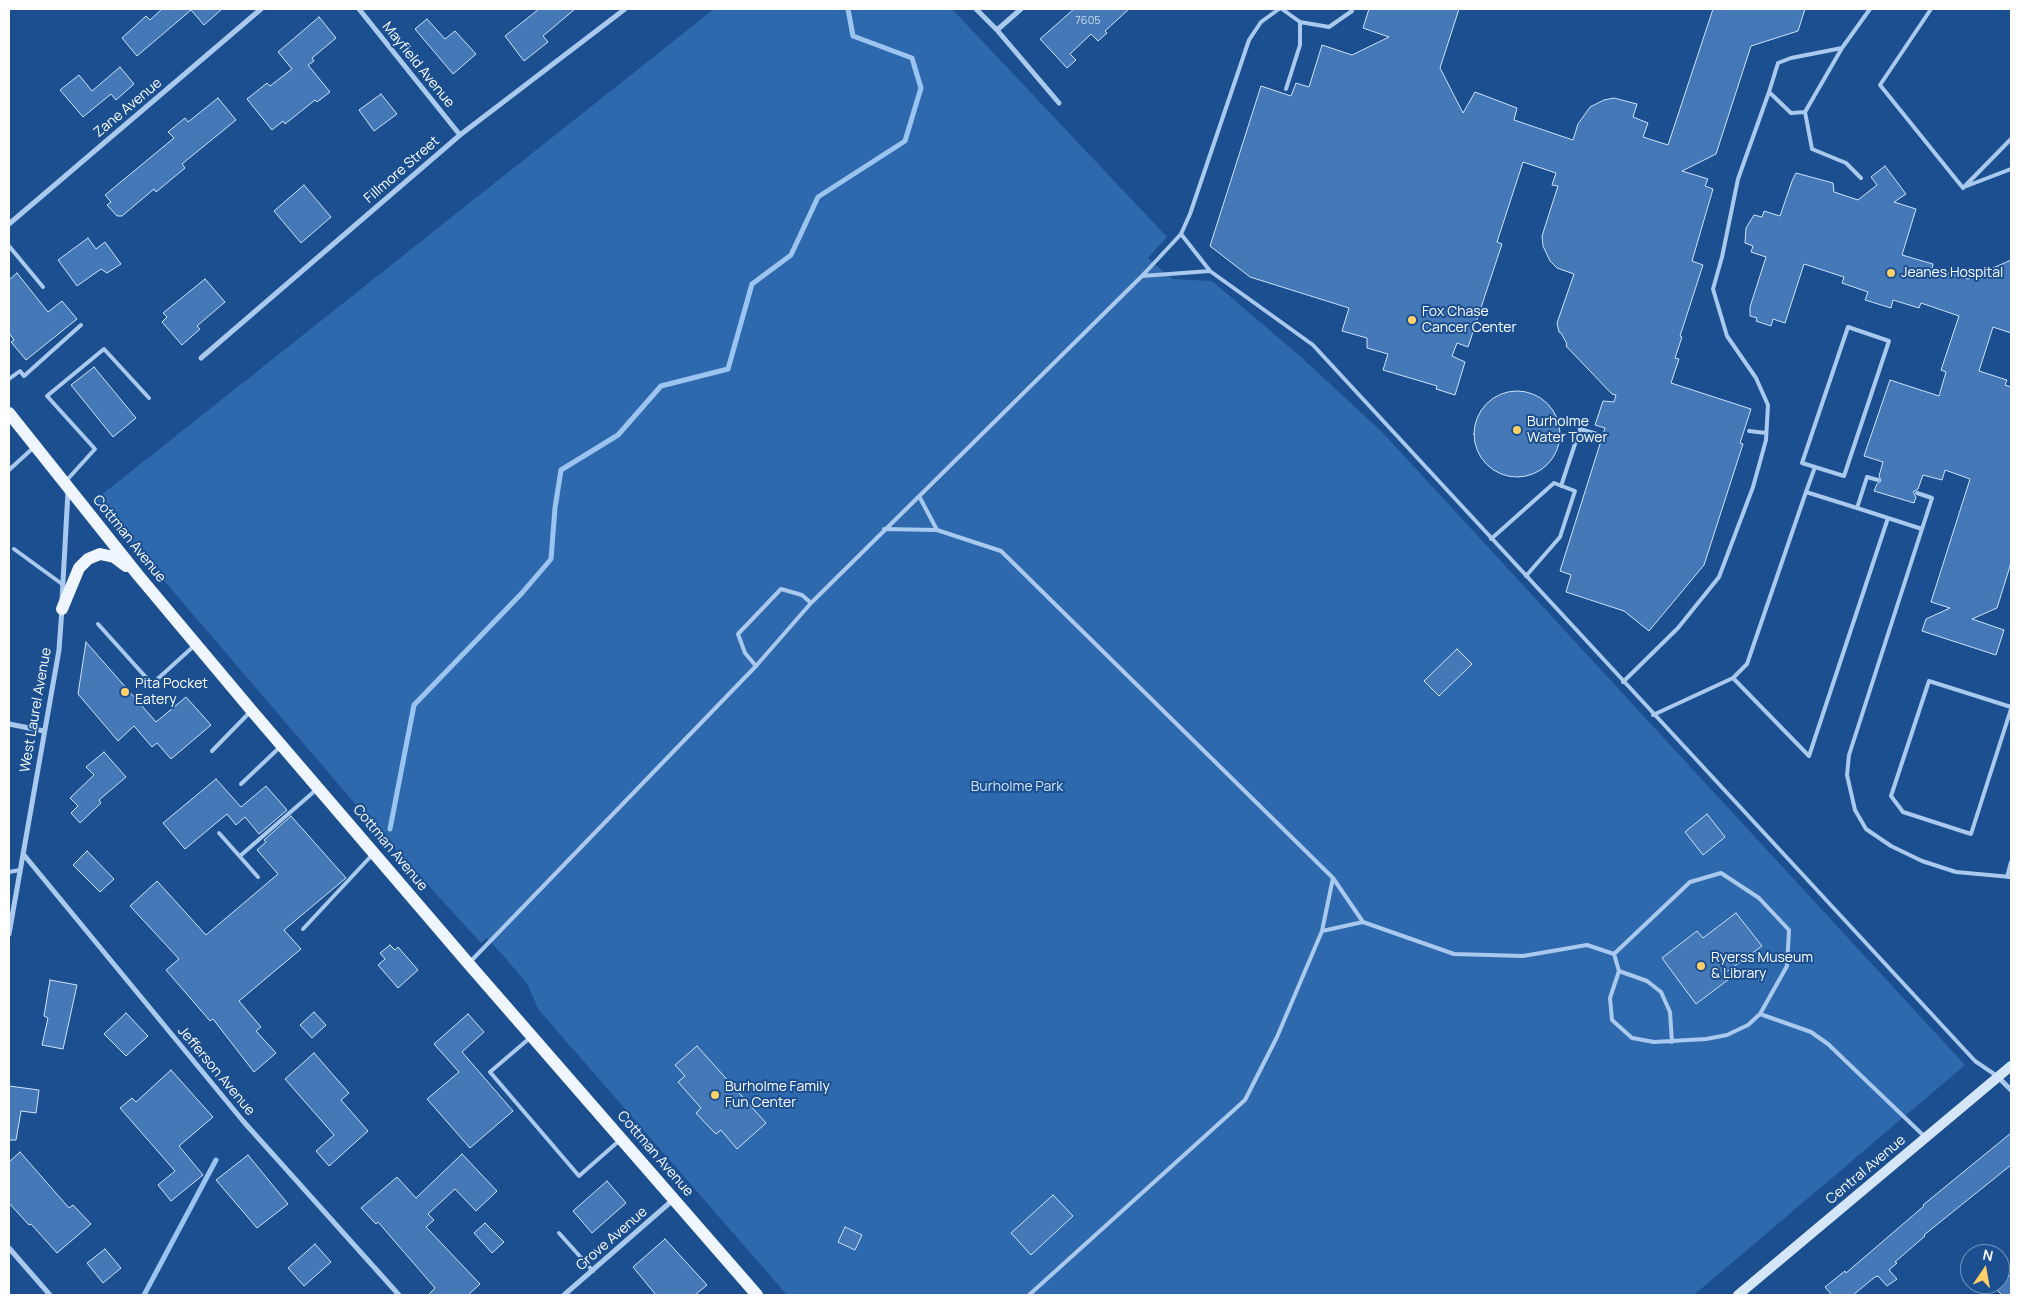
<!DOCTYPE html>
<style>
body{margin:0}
#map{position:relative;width:2020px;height:1304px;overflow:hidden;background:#1b4f8f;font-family:Manrope,sans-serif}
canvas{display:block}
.frame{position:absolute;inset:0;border:10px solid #fff;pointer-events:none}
.north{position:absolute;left:1960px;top:1244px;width:50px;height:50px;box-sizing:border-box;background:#1b4f8f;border:1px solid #7695bc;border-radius:50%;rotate:12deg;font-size:14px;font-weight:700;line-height:20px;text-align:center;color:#fff}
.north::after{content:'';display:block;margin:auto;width:18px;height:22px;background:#ffd166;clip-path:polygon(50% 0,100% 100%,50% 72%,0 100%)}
</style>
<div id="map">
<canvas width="2020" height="1304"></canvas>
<div class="frame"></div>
<div class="north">N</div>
</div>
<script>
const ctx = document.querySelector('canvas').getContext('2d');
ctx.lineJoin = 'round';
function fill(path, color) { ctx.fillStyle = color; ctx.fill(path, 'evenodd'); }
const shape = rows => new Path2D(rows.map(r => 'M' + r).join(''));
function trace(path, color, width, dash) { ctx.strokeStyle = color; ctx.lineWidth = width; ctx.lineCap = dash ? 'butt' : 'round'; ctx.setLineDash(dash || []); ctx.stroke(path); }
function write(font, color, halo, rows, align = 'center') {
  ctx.font = font + ' Manrope,sans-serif'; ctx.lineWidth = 4; ctx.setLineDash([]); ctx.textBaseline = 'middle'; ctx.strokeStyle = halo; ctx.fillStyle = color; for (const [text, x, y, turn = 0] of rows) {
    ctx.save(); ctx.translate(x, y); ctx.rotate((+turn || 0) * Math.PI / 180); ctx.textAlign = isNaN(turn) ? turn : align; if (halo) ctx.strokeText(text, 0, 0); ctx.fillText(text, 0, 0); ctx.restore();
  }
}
const green = shape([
 [714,9,952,9,1167,237,1148,258,1172,279,1212,281,1301,357,1382,432,1965,1065,1694,1295,787,1295,538,1009,528,985,501,953,487,938,481,943,375,827,95,500]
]);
const stream = shape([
 [390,829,414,705,522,593,551,559,555,508,561,470,618,435,661,386,728,369,752,284,791,255,818,197,905,141,921,88,912,58,853,36,848,9],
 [144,1295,216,1160]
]);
const building = shape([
 [162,9,222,9,204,25,191,10,137,56,122,38,146,16,150,20,162,9],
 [539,9,575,9,543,36,548,42,524,61,505,36,539,9],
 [1074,9,1129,9,1105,31,1107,33,1098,41,1091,34,1070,54,1076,60,1067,68,1040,39,1074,9],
 [1369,9,1459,9,1440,68,1463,113,1475,92,1517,108,1514,120,1573,140,1578,124,1590,107,1604,100,1614,98,1637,104,1633,117,1648,123,1643,137,1668,145,1713,9,1805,9,1798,31,1751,46,1716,154,1682,171,1708,179,1705,186,1713,189,1692,261,1703,265,1680,336,1682,337,1675,358,1679,359,1671,383,1751,409,1740,443,1743,444,1704,565,1649,631,1624,611,1566,592,1571,575,1560,571,1605,428,1595,425,1603,401,1614,402,1616,395,1612,394,1566,346,1567,344,1561,333,1559,332,1557,323,1574,274,1557,268,1550,261,1543,246,1542,236,1558,186,1552,185,1556,173,1523,162,1497,242,1502,244,1468,347,1457,343,1452,356,1465,362,1455,395,1436,389,1437,386,1383,370,1388,354,1367,348,1367,338,1342,331,1349,308,1250,277,1210,246,1261,86,1291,96,1296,83,1309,87,1322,45,1352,55,1389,37,1363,28,1369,9],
 [319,17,336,38,312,58,314,61,308,65,330,92,317,102,315,100,285,124,283,121,272,130,247,99,267,83,270,86,292,69,278,52,319,17],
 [427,19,445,39,455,31,476,54,453,74,415,29,427,19],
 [120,67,134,84,116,100,111,94,83,117,60,90,79,75,92,91,120,67],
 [381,94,397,114,374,131,359,110,381,94],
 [218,98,236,120,182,164,185,168,156,192,154,189,122,216,117,216,107,205,111,202,105,195,174,138,168,132,185,118,188,122,218,98],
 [1885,166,1906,194,1894,202,1916,209,1902,255,1933,264,1932,268,1968,279,2011,260,2011,333,1993,327,1979,371,2007,380,2005,385,2011,387,2011,563,1997,608,1972,619,2004,630,1996,655,1922,631,1926,619,1950,608,1931,602,1970,479,1945,470,1942,480,1923,475,1918,489,1913,492,1916,497,1914,503,1874,491,1877,484,1881,481,1879,476,1883,462,1864,456,1890,380,1939,396,1946,372,1941,370,1959,316,1921,303,1919,308,1893,300,1891,308,1865,300,1868,292,1842,283,1844,277,1804,264,1785,323,1773,319,1771,326,1756,321,1757,318,1750,316,1750,307,1766,257,1751,252,1753,246,1745,243,1746,228,1754,215,1762,217,1764,211,1780,216,1792,181,1796,173,1833,183,1834,192,1858,200,1877,185,1871,177,1885,166],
 [304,185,331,217,301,243,274,211,304,185],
 [88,238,96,249,105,242,121,264,107,273,101,269,77,286,58,260,88,238],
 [17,273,48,312,62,301,77,319,26,360,11,342,14,340,9,333,9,280,17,273],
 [205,279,225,302,197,326,200,329,182,345,162,322,167,317,163,313,205,279],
 [94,367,136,418,113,437,71,385,94,367],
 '1474 434a43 43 0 1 1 86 0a43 43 0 1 1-86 0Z',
 [86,642,156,722,186,697,211,725,171,759,157,743,152,747,134,726,118,741,78,694,86,642],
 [1457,649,1472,664,1439,696,1424,681,1457,649],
 [104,752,126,777,99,800,101,803,80,823,71,813,78,806,70,798,94,775,86,767,104,752],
 [216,779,241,807,266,786,287,810,259,834,245,817,236,825,227,814,185,849,163,823,216,779],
 [1707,814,1725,837,1703,855,1685,832,1707,814],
 [291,816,346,878,284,930,301,949,239,1001,261,1027,256,1031,276,1053,254,1072,213,1019,210,1021,166,970,179,959,130,906,157,881,206,935,278,874,257,850,266,842,264,840,291,816],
 [87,851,114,879,100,892,73,865,87,851],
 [1736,913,1762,946,1725,973,1729,979,1696,1004,1662,958,1697,931,1703,938,1736,913],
 [390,945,395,950,398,947,418,970,398,988,378,965,385,959,380,953,390,945],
 [50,980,77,985,63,1049,42,1045,48,1018,44,1016,50,980],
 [314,1012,326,1025,312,1038,300,1025,314,1012],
 [126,1013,148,1036,126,1056,104,1034,126,1013],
 [468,1014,484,1032,462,1052,513,1111,470,1148,427,1099,459,1072,434,1044,468,1014],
 [697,1046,766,1123,737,1149,721,1130,716,1134,710,1128,696,1113,701,1108,678,1082,685,1076,675,1065,697,1046],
 [314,1053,349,1093,341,1100,368,1131,329,1166,316,1151,334,1135,285,1079,314,1053],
 [171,1070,213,1117,179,1146,203,1175,171,1201,158,1185,175,1171,120,1108,132,1098,136,1102,171,1070],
 [9,1086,39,1090,36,1113,21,1111,16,1140,9,1140,9,1086],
 [2011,1133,2011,1165,1924,1235,1925,1236,1895,1262,1897,1263,1889,1270,1897,1279,1887,1286,1878,1276,1875,1277,1853,1295,1832,1295,1825,1287,1845,1271,1846,1273,1924,1206,1923,1205,2011,1133],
 [20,1152,69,1208,73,1205,91,1224,57,1253,31,1224,29,1225,9,1203,9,1162,20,1152],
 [462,1154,497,1191,476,1211,455,1189,428,1214,434,1220,426,1227,480,1284,468,1295,428,1295,435,1288,378,1222,376,1224,361,1208,397,1177,416,1198,462,1154],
 [248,1155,288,1204,257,1228,216,1180,248,1155],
 [607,1181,626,1203,592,1233,573,1211,607,1181],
 [1053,1195,1073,1216,1031,1255,1011,1233,1053,1195],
 [485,1223,504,1242,492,1253,474,1233,485,1223],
 [845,1227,862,1235,855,1250,838,1242,845,1227],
 [665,1239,707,1285,695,1295,656,1295,633,1267,665,1239],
 [315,1244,331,1262,304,1286,288,1268,315,1244],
 [105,1249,121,1268,103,1283,87,1263,105,1249],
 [2011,1274,2011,1295,2002,1295,1995,1288,2011,1274]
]);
const service = shape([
 [1282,9,1300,22,1329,27,1352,11,1352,9],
 [1931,9,1880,85,1963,188],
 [1842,48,1791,58,1778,63,1769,92,1791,113,1805,112,1842,48,1870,9],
 [1286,89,1300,45,1300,22],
 [1805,112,1812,149,1846,163,1861,178],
 [1964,187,2011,169],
 [1963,188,2011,139],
 [1181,234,1210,271,1313,345,1975,1061,1997,1076],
 [9,246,43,287],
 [1142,276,1210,271],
 [9,379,20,371,24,376,81,325],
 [1749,431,1766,433],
 [9,470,33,448],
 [1878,480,1867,477,1857,508,1922,529],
 [66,481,95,449,47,396,104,349,149,398],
 [1561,486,1580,429,1597,434],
 [1806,492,1815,467,1802,463,1848,327,1889,341,1844,476,1815,467],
 [1917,493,1932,498,1849,755,1847,775,1855,810,1866,829,1891,846,1922,861,1956,872,2011,877],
 [919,496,937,530,1001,551,1333,878,1363,922,1454,954,1523,956,1587,945,1614,954],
 [1857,508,1806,492,1747,664,1733,678,1809,756,1888,518],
 [884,529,937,530],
 [1491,539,1554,483,1575,491,1560,537,1526,576],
 [14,549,62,584],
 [98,624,152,684,195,645],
 [756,666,745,653,738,634,781,589,802,595,811,603],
 [1623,682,1678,628,1719,577,1753,487,1766,440,1768,405,1756,378,1727,336,1713,289,1722,257,1738,179,1769,92],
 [2011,707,1929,681,1891,796,1903,812,1971,834,2011,709],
 [1653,715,1733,678],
 [212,751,250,712],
 [241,784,280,747],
 [219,833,258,877],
 [240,856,317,789],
 [9,872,20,870],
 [2007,877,2011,862],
 [303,929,373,854],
 [1322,931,1363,922],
 [470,962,756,666,811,603,1142,276,1181,234,1190,214,1249,40,1261,22,1279,9],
 [1619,971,1647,981,1661,992,1670,1012,1672,1042],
 [1760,1014,1748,1025,1727,1035,1706,1039,1654,1042,1632,1038,1612,1020,1610,998,1619,971,1614,954,1690,882,1721,873,1759,898,1789,930,1787,966,1760,1014,1811,1032,1828,1044,1924,1136],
 [531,1037,490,1072,579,1176,620,1140],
 [559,1233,593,1271],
 [1029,1295,1245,1100,1277,1037,1322,931,1333,878]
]);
const minor = shape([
 [359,9,460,135],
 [976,9,997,30,1059,103],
 [997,30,1021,9],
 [9,224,261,9],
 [201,358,460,135,625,9],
 [62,600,68,491],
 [9,724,44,731],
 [24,855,243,1121,399,1295],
 [9,934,59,650,62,608],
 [1999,1078,2011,1090],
 [9,1248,50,1295],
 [564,1295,674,1199]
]);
const secondary = shape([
 [1738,1295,2011,1066]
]);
const primary = shape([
 [9,413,138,575,252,711,468,963,757,1295],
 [62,609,79,568,88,559,100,554,114,557,126,566]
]);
const markers = [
 [1891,273,5,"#ffd166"],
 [1412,320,5,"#ffd166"],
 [1517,430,5,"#ffd166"],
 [125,692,5,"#ffd166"],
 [1701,966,5,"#ffd166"],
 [715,1095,5,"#ffd166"]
];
const numberNames = [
 ["7605",1088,21]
];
const streetNames = [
 ["Mayfield Avenue",418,65,51],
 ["Zane Avenue",128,108,-40],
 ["Fillmore Street",402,170,-41],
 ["Cottman Avenue",129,539,51],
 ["West Laurel Avenue",36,710,-80],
 ["Cottman Avenue",390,848,50],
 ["Jefferson Avenue",216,1071,50],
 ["Cottman Avenue",655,1154,49],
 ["Central Avenue",1866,1170,-40],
 ["Grove Avenue",612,1239,-41]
];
const poiNames = [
 ["Jeanes Hospital",1901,273],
 ["Fox Chase",1422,312],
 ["Cancer Center",1422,328],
 ["Burholme",1527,422],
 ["Water Tower",1527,438],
 ["Pita Pocket",135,684],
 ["Eatery",135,700],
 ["Ryerss Museum",1711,958],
 ["& Library",1711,974],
 ["Burholme Family",725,1087],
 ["Fun Center",725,1103]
];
const parkNames = [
 ["Burholme Park",1017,787]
];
fill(green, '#2e69ad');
trace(stream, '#9cc4f0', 5);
fill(building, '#4478b7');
trace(building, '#cfe3fa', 1);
trace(service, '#a9c9ee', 4);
trace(minor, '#a9c9ee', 5);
trace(secondary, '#d6e6fa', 10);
trace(primary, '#f0f6ff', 12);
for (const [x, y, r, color] of markers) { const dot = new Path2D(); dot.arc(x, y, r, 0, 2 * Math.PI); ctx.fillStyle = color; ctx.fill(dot); trace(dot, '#1b4f8f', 2); }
write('11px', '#d0dded', null, numberNames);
write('14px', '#fff', '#1b4f8f', streetNames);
write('14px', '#fff', '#1b4f8f', poiNames, 'left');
write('14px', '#cfe3fa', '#1b4f8f', parkNames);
</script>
